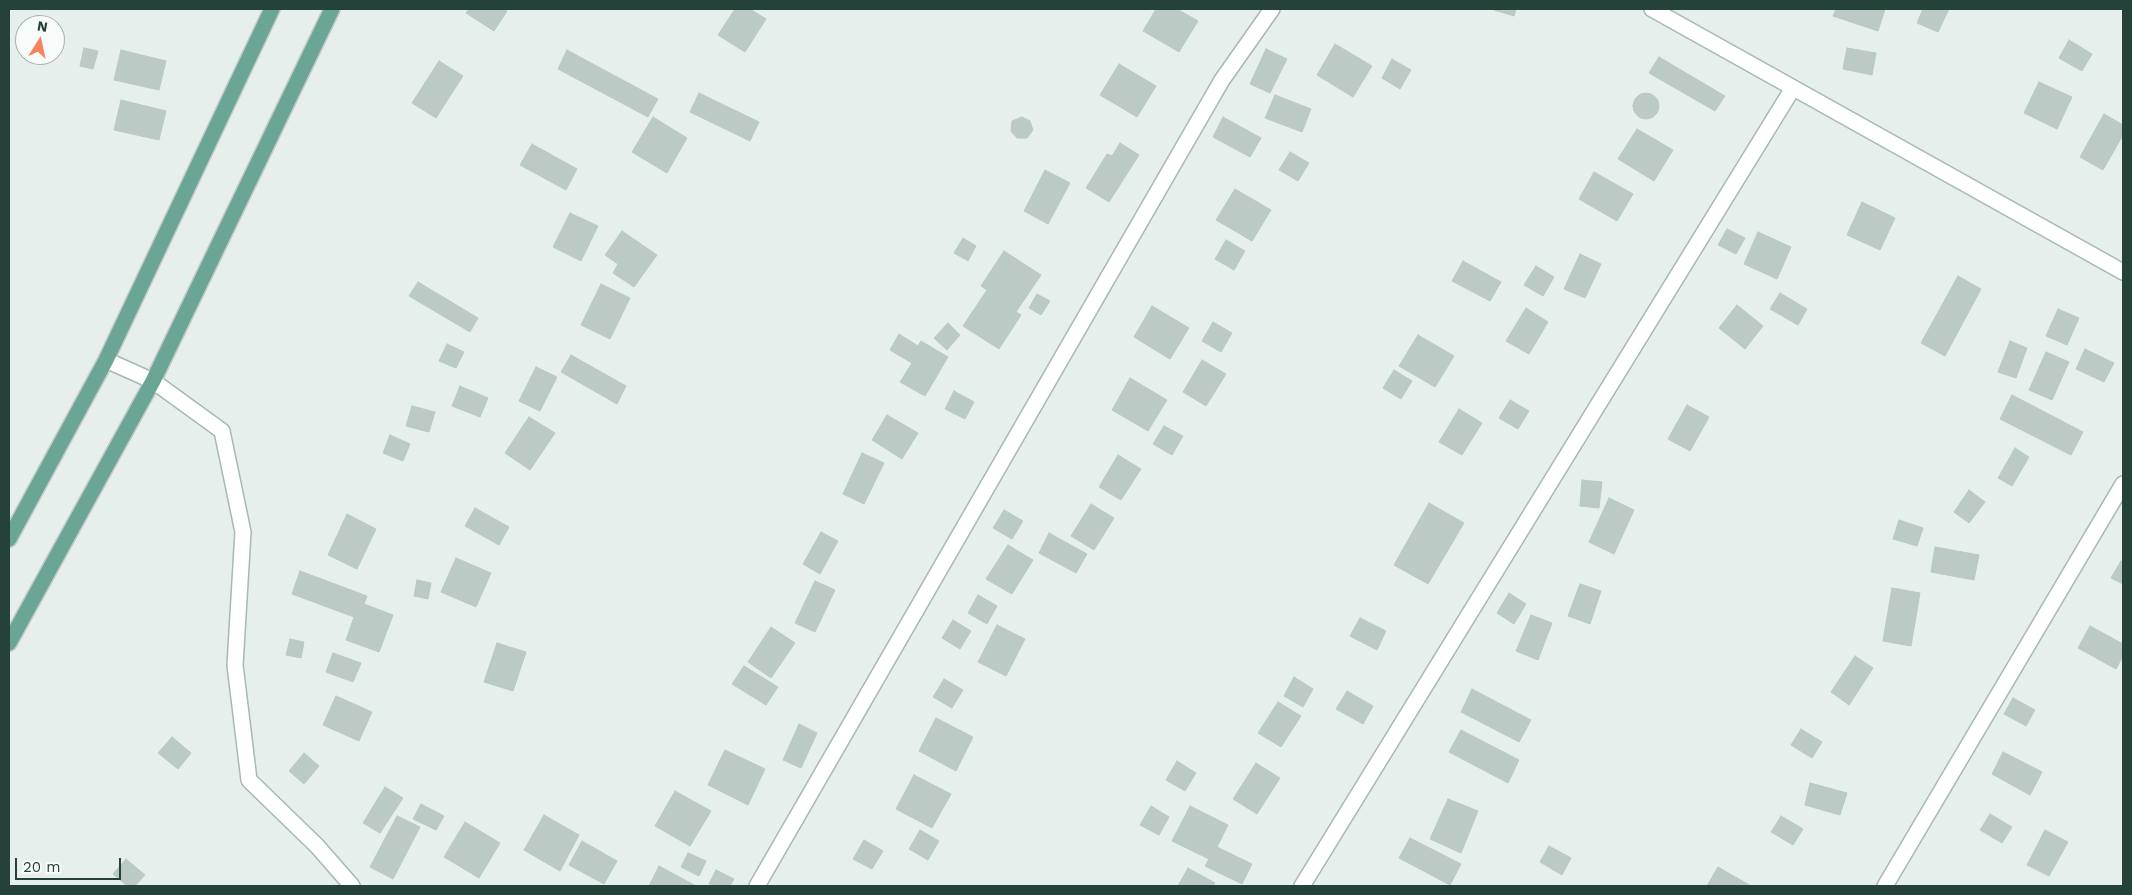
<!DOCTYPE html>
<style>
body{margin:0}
#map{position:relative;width:2132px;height:895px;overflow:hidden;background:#e6efeb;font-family:"Work Sans",sans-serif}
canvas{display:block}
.frame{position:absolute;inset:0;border:10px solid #24423a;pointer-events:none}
.north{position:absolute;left:15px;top:15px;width:50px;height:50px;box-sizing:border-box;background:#f7fbf9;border:1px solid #a3b1ad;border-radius:50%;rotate:10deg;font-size:14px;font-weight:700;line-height:20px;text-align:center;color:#24423a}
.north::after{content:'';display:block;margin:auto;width:18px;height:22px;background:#f4845f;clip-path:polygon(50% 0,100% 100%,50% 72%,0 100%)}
.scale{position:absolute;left:15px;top:858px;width:106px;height:22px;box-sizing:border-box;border:2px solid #24423a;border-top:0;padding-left:6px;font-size:15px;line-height:18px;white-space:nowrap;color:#24423a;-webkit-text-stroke:4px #f7fbf9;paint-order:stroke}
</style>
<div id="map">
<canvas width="2132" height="895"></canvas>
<div class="frame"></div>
<div class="north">N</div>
<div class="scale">20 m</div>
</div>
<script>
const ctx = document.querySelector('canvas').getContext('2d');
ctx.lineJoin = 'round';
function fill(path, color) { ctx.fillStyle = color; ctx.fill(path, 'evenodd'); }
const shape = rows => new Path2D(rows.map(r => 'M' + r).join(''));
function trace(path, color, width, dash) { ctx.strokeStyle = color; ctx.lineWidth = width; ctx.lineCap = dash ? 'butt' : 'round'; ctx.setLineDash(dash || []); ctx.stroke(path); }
const building = shape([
 [469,9,503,9,507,11,494,31,466,13,469,9],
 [735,9,750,9,766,19,745,52,718,35,735,9],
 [1156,9,1177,9,1198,21,1179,52,1143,31,1156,9],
 [1495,9,1516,9,1514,16,1494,10,1495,9],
 [1836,9,1885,9,1878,31,1833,16,1836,9],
 [1923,9,1949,9,1938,32,1917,23,1923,9],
 [2069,40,2092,54,2082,71,2059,58,2069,40],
 [1335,44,1372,66,1353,97,1317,75,1335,44],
 [84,48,98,51,93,69,80,66,84,48],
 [1847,48,1876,53,1872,75,1843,69,1847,48],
 [1266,49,1287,59,1270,93,1250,84,1266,49],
 [121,50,166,61,159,90,114,80,121,50],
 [567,50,658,99,648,117,558,69,567,50],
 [1659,57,1725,96,1715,111,1649,73,1659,57],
 [1392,59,1411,70,1400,89,1382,78,1392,59],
 [439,61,463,76,436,118,412,103,439,61],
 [1119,64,1156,86,1137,117,1100,95,1119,64],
 [2039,82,2072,97,2057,129,2024,113,2039,82],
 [699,93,759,122,750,141,690,112,699,93],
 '1633 106a13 13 0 1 1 26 0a13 13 0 1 1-26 0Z',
 [1275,95,1311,109,1302,132,1265,118,1275,95],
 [121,100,166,111,159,140,114,130,121,100],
 [2104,114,2123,125,2123,135,2103,170,2080,157,2104,114],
 [653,117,687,138,667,173,632,152,653,117],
 [1022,117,1030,121,1033,130,1027,138,1017,138,1011,131,1012,121,1022,117],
 [1223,117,1261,138,1250,157,1213,137,1223,117],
 [1637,129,1673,150,1654,181,1618,159,1637,129],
 [1120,143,1139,155,1109,202,1086,188,1107,154,1112,156,1120,143],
 [532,144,577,169,566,190,520,165,532,144],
 [1290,152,1309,163,1298,181,1279,170,1290,152],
 [1045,170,1070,183,1048,224,1024,211,1045,170],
 [1594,172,1633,194,1617,221,1579,199,1594,172],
 [1235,189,1271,210,1252,241,1216,220,1235,189],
 [1862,202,1895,218,1880,250,1847,235,1862,202],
 [570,213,598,226,581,261,553,247,570,213],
 [1727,229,1745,238,1736,254,1718,245,1727,229],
 [622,231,657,255,634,287,613,273,618,264,605,255,622,231],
 [1758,232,1791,247,1777,279,1744,264,1758,232],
 [963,238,976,246,968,261,954,253,963,238],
 [1226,240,1245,251,1234,270,1215,259,1226,240],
 [1004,251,1041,275,1016,312,1021,315,999,349,963,326,987,290,981,286,1004,251],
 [1580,254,1601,264,1585,298,1564,289,1580,254],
 [1463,261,1501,282,1490,301,1452,281,1463,261],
 [1536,266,1554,277,1543,296,1524,285,1536,266],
 [1958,276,1981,289,1945,356,1921,343,1958,276],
 [418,282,478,318,470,332,409,296,418,282],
 [601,284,630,298,610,339,581,325,601,284],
 [1780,293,1807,309,1798,325,1770,309,1780,293],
 [1037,294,1050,301,1041,315,1029,308,1037,294],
 [1737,305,1763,326,1745,349,1719,328,1737,305],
 [1152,306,1189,328,1170,359,1134,337,1152,306],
 [1526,308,1548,322,1529,354,1506,341,1526,308],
 [2058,309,2079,318,2067,345,2046,336,2058,309],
 [1213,322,1232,333,1221,352,1202,341,1213,322],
 [948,323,960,335,947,350,934,338,948,323],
 [899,334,918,346,921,341,948,357,925,396,900,382,912,363,890,350,899,334],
 [1418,335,1454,356,1435,387,1399,366,1418,335],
 [2010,341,2027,348,2016,378,1998,372,2010,341],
 [447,344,464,352,456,368,439,361,447,344],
 [2085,349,2114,363,2104,382,2076,369,2085,349],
 [2046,352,2069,362,2052,400,2029,390,2046,352],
 [571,355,626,386,617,404,561,372,571,355],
 [1202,360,1226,374,1206,406,1183,392,1202,360],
 [536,367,557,377,540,411,519,401,536,367],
 [1394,370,1412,381,1401,399,1383,388,1394,370],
 [1130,378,1167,400,1148,431,1112,410,1130,378],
 [460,386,488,398,480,417,452,406,460,386],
 [954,391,974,402,965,419,945,409,954,391],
 [2012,395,2083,432,2071,455,2000,419,2012,395],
 [1510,400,1529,411,1518,429,1499,418,1510,400],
 [1687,405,1709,417,1690,451,1668,439,1687,405],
 [412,406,435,412,429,432,406,426,412,406],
 [1459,409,1482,423,1462,455,1439,442,1459,409],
 [887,415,918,433,902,459,872,440,887,415],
 [529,417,555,433,530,470,505,453,529,417],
 [1164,426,1183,436,1172,455,1153,444,1164,426],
 [390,435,410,444,403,461,383,453,390,435],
 [2015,448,2029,457,2012,486,1998,478,2015,448],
 [862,453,884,463,864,504,843,494,862,453],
 [1118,455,1141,469,1121,500,1099,487,1118,455],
 [1582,480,1602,482,1599,508,1580,506,1582,480],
 [1969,490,1985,502,1969,523,1954,512,1969,490],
 [1609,498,1634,510,1614,554,1589,542,1609,498],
 [1429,503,1464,523,1428,584,1394,565,1429,503],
 [1091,504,1114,518,1094,550,1071,536,1091,504],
 [475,508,509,527,499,545,465,526,475,508],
 [1004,510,1023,521,1012,539,993,528,1004,510],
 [347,514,376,529,357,569,328,555,347,514],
 [1899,520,1923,528,1917,546,1893,539,1899,520],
 [821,532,838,541,820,574,803,564,821,532],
 [1049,533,1087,554,1076,573,1039,553,1049,533],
 [1008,545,1033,560,1012,594,986,579,1008,545],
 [1935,547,1979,555,1974,580,1931,572,1935,547],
 [456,558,491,573,476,607,441,592,456,558],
 [2121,561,2123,563,2123,584,2111,578,2121,561],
 [300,571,367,596,364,604,393,615,379,652,346,640,354,617,292,594,300,571],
 [417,580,431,583,428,599,414,596,417,580],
 [815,581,835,590,815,632,795,623,815,581],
 [1580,584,1601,591,1590,624,1568,616,1580,584],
 [1892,588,1920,593,1911,646,1883,641,1892,588],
 [1509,593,1526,604,1514,624,1497,613,1509,593],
 [978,595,997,606,987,624,968,613,978,595],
 [1531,615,1552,623,1538,660,1516,651,1531,615],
 [1360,618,1386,631,1377,650,1350,636,1360,618],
 [953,620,971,631,960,649,942,638,953,620],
 [997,625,1025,639,1006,676,978,662,997,625],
 [2090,626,2123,644,2123,656,2116,669,2078,648,2090,626],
 [771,627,795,643,771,678,748,662,771,627],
 [290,639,304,642,301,658,286,655,290,639],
 [497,643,526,652,513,691,484,682,497,643],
 [333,653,361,663,353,682,326,672,333,653],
 [1855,656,1873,668,1849,705,1831,692,1855,656],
 [744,666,778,687,766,705,732,684,744,666],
 [1294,677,1313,689,1303,707,1284,696,1294,677],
 [944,679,963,690,952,708,933,697,944,679],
 [1472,689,1531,720,1519,742,1461,712,1472,689],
 [1347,691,1373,706,1363,724,1336,709,1347,691],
 [336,696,372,712,359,741,323,725,336,696],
 [2013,698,2035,710,2026,726,2004,714,2013,698],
 [1278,702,1301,716,1281,747,1258,733,1278,702],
 [936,718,973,737,956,771,919,751,936,718],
 [799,724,817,733,801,768,783,760,799,724],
 [1801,729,1822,742,1812,758,1791,745,1801,729],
 [1461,730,1519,760,1508,783,1449,752,1461,730],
 [172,737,191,753,178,769,158,753,172,737],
 [725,750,765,769,748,805,708,785,725,750],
 [2003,752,2042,772,2030,795,1992,774,2003,752],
 [304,753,319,766,304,784,289,771,304,753],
 [1177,761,1196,773,1185,791,1166,780,1177,761],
 [1256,763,1280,778,1257,814,1233,799,1256,763],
 [914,775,951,794,932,828,896,809,914,775],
 [1810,783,1847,793,1840,815,1805,805,1810,783],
 [385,787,403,798,380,833,363,823,385,787],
 [675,791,711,811,690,846,655,826,675,791],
 [1448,799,1478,811,1461,853,1430,839,1448,799],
 [421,804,444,816,436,830,413,819,421,804],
 [1151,806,1169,817,1159,835,1140,825,1151,806],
 [1190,806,1228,825,1217,847,1252,864,1242,884,1205,866,1209,859,1172,841,1190,806],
 [1990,814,2012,827,2002,843,1980,830,1990,814],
 [544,815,579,835,560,871,524,850,544,815],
 [397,816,420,827,393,879,370,867,397,816],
 [1781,816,1803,829,1793,845,1771,832,1781,816],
 [465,822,500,843,479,878,444,857,465,822],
 [920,830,939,841,928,860,909,849,920,830],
 [2045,830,2068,842,2049,876,2027,865,2045,830],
 [1410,838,1461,864,1450,885,1399,858,1410,838],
 [864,840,883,851,872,869,853,859,864,840],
 [582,841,617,861,604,884,569,865,582,841],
 [1549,846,1571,858,1562,875,1540,862,1549,846],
 [688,853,706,861,699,876,681,867,688,853],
 [126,859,145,875,135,886,127,886,113,874,126,859],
 [659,866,696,886,649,886,659,866],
 [1718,867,1751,886,1707,886,1718,867],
 [1188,868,1215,883,1213,886,1178,886,1188,868],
 [716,870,734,879,730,886,709,884,716,870]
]);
const minor = shape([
 [1652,9,2123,272],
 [106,360,153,381,222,431,243,532,235,665,249,780,317,846,352,886],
 [757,886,1222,80,1272,9],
 [1302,886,1793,88],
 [1885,886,2123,484]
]);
const major = shape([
 [9,539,106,360,272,9],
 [9,643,153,381,332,9]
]);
fill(building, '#bbcac4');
trace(building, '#b8c9c2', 1);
trace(minor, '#a8b8b2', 18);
trace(major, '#c2cac8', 18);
trace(minor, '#fff', 15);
trace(major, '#6aa596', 15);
</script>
